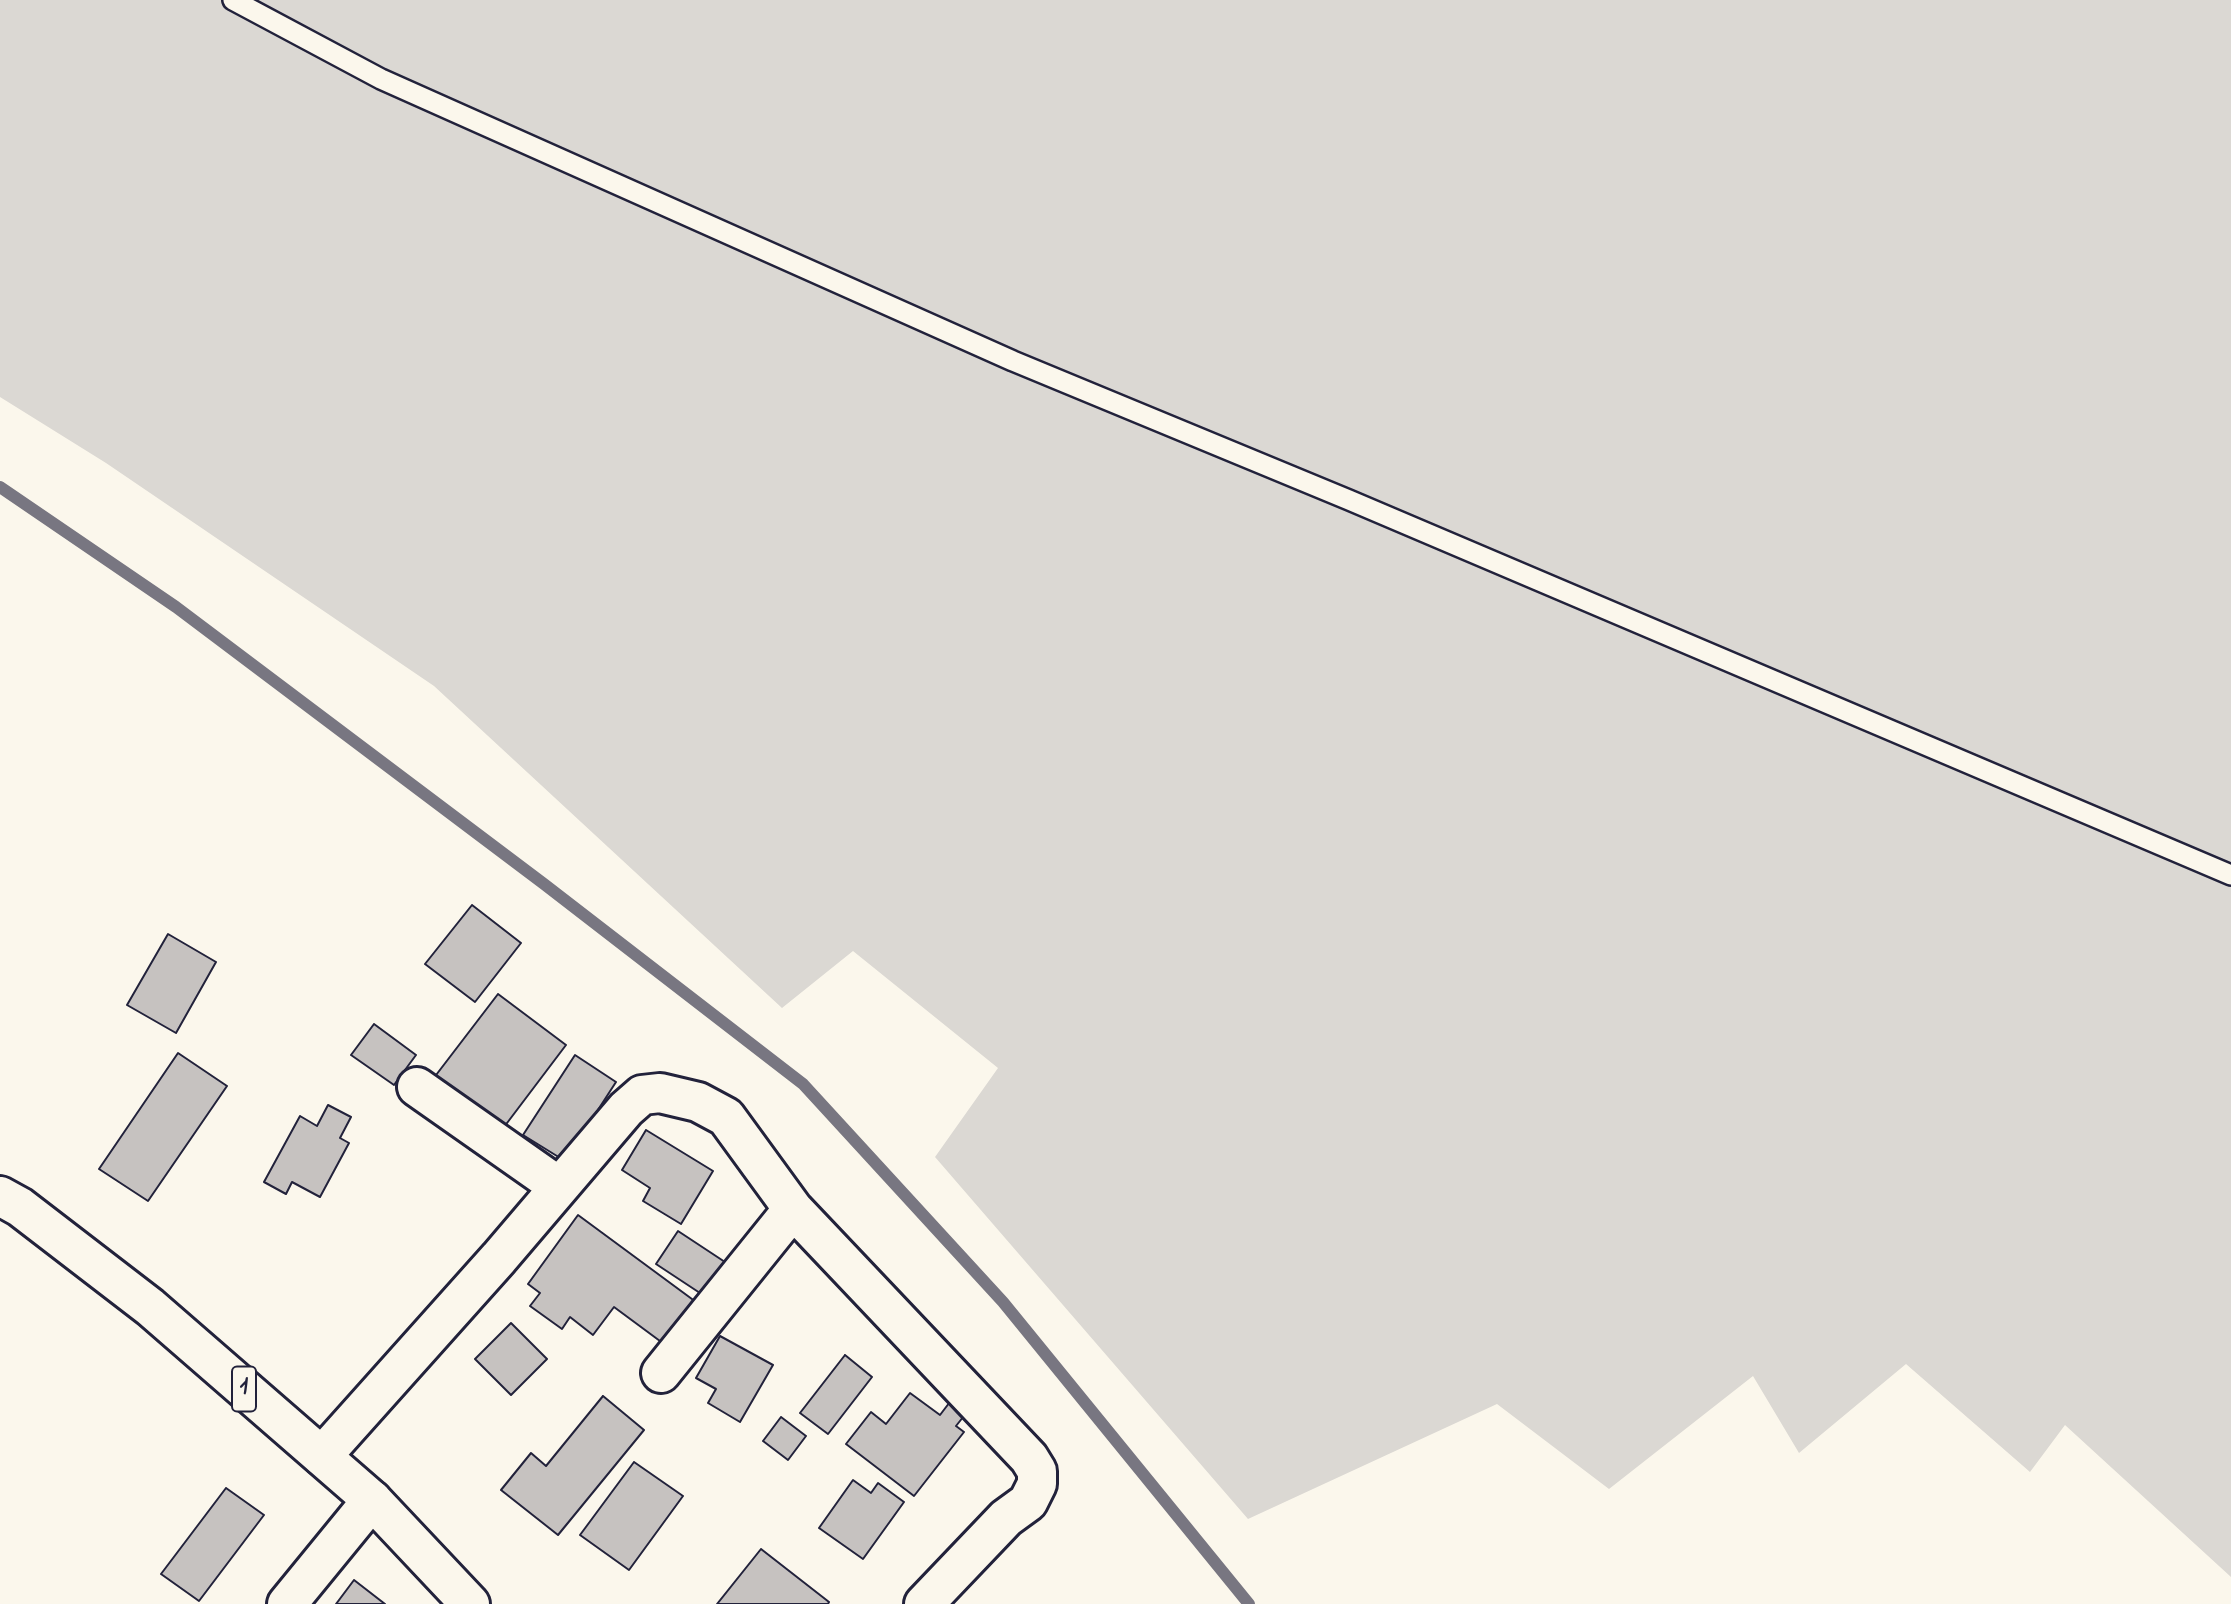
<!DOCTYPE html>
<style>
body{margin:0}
canvas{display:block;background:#fbf7ec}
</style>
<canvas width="2231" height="1604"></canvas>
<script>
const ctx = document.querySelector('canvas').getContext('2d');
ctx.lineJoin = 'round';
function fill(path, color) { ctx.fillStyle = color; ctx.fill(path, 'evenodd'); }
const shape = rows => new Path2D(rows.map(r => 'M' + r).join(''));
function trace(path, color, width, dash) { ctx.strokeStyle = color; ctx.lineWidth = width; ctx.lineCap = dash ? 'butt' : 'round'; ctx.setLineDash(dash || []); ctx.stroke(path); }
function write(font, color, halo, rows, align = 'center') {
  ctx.font = font + ' "Indie Flower",sans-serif'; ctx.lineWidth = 6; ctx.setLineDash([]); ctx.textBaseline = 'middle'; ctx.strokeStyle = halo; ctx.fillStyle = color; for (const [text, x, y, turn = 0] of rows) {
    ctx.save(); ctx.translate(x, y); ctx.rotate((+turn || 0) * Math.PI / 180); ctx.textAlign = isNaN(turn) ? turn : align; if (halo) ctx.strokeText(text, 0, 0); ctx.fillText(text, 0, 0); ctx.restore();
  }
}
const green = shape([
 [0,0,2231,0,2231,1577,2065,1425,2030,1472,1906,1364,1799,1453,1753,1376,1609,1489,1497,1404,1248,1519,935,1157,998,1068,853,951,782,1008,434,686,106,463,0,397]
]);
const stream = shape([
 [0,487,176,607,544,884,803,1084,1003,1302,1249,1604]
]);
const building = shape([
 [472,905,521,943,475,1002,425,964,472,905],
 [168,934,216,962,176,1033,127,1005,168,934],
 [498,994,566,1045,501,1131,433,1079,498,994],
 [374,1024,416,1055,394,1085,351,1055,374,1024],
 [178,1053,227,1086,148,1201,99,1169,178,1053],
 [575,1055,616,1082,565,1161,523,1135,575,1055],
 [328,1105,351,1117,340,1138,349,1143,320,1197,292,1182,286,1194,264,1182,300,1116,317,1126,328,1105],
 [646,1130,713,1171,681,1224,643,1201,650,1188,622,1170,646,1130],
 [578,1215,696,1302,664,1344,614,1307,593,1335,570,1317,562,1329,530,1306,540,1293,528,1284,578,1215],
 [678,1231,728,1264,706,1297,656,1264,678,1231],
 [511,1323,547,1359,511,1395,475,1359,511,1323],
 [720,1336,773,1365,740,1422,708,1403,716,1389,696,1378,720,1336],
 [845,1355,872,1377,828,1434,800,1413,845,1355],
 [959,1390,975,1402,956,1426,964,1432,914,1496,846,1444,871,1412,886,1424,910,1393,940,1415,959,1390],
 [603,1396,644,1430,558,1535,501,1490,531,1453,546,1466,603,1396],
 [781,1417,806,1436,788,1460,763,1441,781,1417],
 [634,1462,683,1496,629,1570,580,1535,634,1462],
 [853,1480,871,1493,878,1483,904,1502,863,1559,819,1528,853,1480],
 [226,1488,264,1515,199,1601,161,1574,226,1488],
 [761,1549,829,1602,828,1604,717,1604,761,1549],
 [354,1580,385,1604,336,1604,354,1580]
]);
const service = shape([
 [233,0,381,79,1013,361,1349,500,2231,875]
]);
const minor = shape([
 [417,1087,558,1186],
 [793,1209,1029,1458,1037,1471,1037,1484,1028,1502,1006,1518,924,1604],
 [322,1456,499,1258,626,1109,642,1095,660,1093,698,1102,726,1117,793,1209,661,1373],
 [287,1604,372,1500]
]);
const trunk = shape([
 [0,1196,20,1207,150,1307,372,1500,470,1604]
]);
const shields = [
 [244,1389,24]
];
const shieldNames = [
 ["1",244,1389]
];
fill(green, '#dbd8d3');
trace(stream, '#787681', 12);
fill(building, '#c6c2c0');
trace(building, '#22223b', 2);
trace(service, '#22223b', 24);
trace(minor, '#22223b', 44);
trace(trunk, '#22223b', 44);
trace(service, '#fbf7ec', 19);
trace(minor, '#fbf7ec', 38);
trace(trunk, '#fbf7ec', 38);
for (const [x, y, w] of shields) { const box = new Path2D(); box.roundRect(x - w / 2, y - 22.5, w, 45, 5); ctx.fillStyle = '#fbf7ec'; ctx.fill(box); trace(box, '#22223b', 2); }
write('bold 26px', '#22223b', null, shieldNames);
</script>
